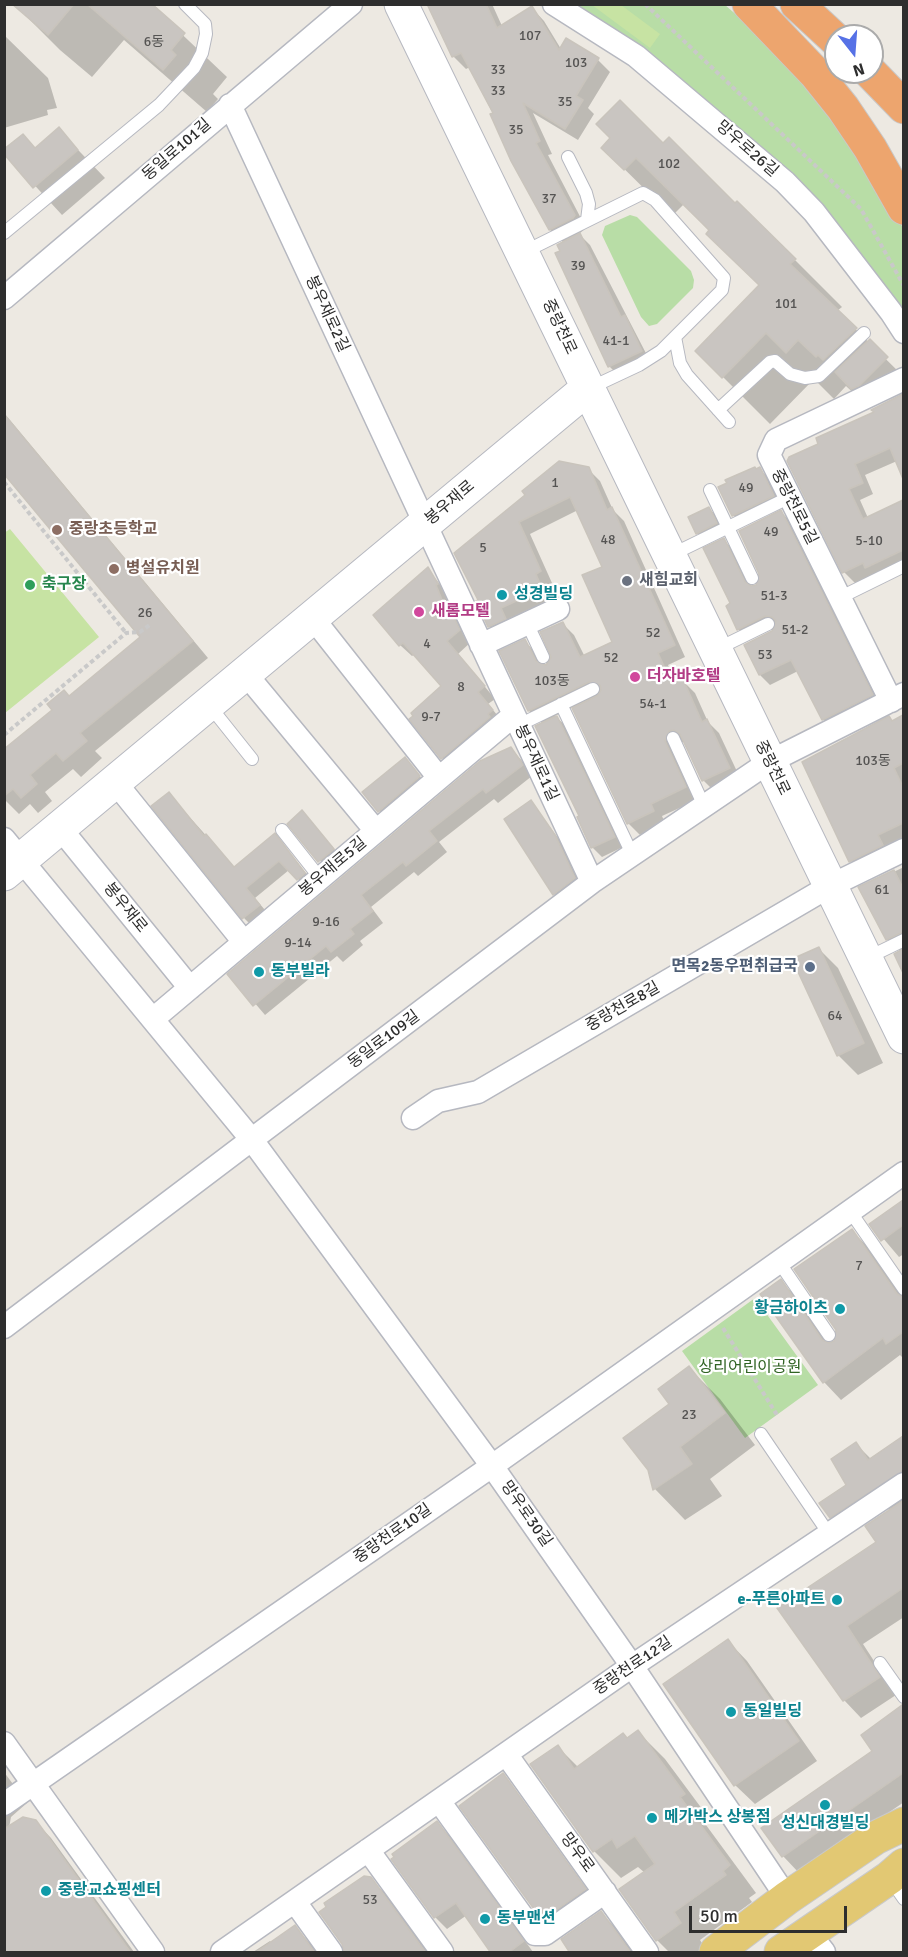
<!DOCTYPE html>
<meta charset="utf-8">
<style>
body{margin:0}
#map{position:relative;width:908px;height:1957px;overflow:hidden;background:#ede9e2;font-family:Signika,sans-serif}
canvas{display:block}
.frame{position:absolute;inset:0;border:6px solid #2e2e2e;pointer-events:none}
.north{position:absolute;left:824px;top:24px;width:60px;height:60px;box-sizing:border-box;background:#fff;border:2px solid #ababab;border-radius:50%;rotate:163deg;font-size:16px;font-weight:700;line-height:24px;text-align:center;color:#2e2e2e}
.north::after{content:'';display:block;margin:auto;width:21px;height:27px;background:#5671e6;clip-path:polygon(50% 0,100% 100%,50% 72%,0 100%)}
.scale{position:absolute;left:689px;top:1906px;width:158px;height:27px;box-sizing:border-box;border:3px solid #2e2e2e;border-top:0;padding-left:8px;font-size:18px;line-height:21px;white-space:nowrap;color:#2e2e2e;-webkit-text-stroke:4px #fff;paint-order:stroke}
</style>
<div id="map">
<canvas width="908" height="1957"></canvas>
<div class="frame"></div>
<div class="north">N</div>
<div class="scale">50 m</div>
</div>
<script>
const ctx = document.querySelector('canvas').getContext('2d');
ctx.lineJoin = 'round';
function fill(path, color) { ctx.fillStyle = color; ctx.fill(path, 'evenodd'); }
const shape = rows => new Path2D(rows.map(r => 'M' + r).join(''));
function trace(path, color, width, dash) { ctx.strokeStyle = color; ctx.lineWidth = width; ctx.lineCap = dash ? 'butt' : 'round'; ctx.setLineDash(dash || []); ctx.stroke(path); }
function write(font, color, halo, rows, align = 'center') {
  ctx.font = font + ' Signika,"Noto Sans KR",sans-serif'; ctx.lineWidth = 4.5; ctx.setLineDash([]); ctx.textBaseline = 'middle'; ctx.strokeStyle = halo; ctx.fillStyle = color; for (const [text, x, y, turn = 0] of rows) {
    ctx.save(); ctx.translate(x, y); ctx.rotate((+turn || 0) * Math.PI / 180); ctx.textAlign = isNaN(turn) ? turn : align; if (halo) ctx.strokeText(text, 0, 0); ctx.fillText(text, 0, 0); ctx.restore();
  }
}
const green = shape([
 [569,5,725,5,784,56,824,102,887,197,903,228,903,315,825,209],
 [630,215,637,217,691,271,694,280,693,288,657,324,649,326,641,317,602,235,605,226],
 [755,1298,818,1385,745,1438,682,1351]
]);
const pitch = shape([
 [592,5,621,5,660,34,650,48],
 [10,529,99,637,5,713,4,533]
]);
const shadow = shape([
 [19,4,150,4,227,77,213,94,218,99,207,112,124,40,92,77,60,50,17,7],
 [429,4,492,4,502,26,532,8,544,21,561,49,598,60,610,72,588,108,594,114,578,140,533,113,552,154,548,155,586,228,579,234,590,245,650,361,619,376,609,366,564,243,550,230,470,67,466,69,453,56],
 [4,35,48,78,57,108,47,110,48,115,4,128],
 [58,129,105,178,62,215,4,152,23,136,36,149],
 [663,145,735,205,795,260,842,307,837,311,903,376,864,403,846,386,834,399,814,379,770,424,697,351,760,286,684,204,672,216,603,148],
 [904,396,904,475,897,461,865,475,873,494,860,500,868,518,904,502,904,561,855,583,844,572,820,445,877,413,874,410],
 [4,413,208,658,95,751,102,758,81,777,73,769,45,792,52,801,38,813,30,804,19,814,4,799,4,751,142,637,4,471],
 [588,469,600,481,613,510,624,521,685,657,668,665,677,683,683,681,695,693,708,722,719,733,741,780,715,792,703,780,685,742,681,742,697,800,662,816,665,823,640,835,628,823,573,707,555,716,567,727,623,847,602,857,592,847,543,724,529,711,501,652,525,641,547,666,553,657,562,623,574,635,585,657,614,643,603,567,578,510,530,534,552,583,547,586,553,601,501,638,489,626,480,601,456,554],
 [760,469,769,479,783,506,743,525,733,515,729,484],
 [709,508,718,518,726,534,707,543,697,533],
 [781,512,792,523,882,706,834,730,823,719,798,671,770,685,760,675,777,626,749,640,738,629,724,540,734,551,752,587,757,586],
 [428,569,449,596,446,597,456,619,463,626,471,642,458,654,495,699,488,704,503,722,454,769,442,758,443,686,415,654,412,656,400,645],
 [904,717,904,847,867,877,851,861,893,722],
 [511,748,528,768,532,776,498,803,494,799,439,842,447,852,418,876,414,872,371,907,383,923,360,941,363,945,343,962,337,956,265,1015,230,974],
 [405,759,429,787,389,821,379,811],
 [531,802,565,847,584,888,564,903,554,894],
 [178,804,235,868,275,835,314,883,308,889,289,870,255,898,269,915,253,927,244,918],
 [302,812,343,859,329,871,289,824],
 [904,867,904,972,896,955,901,952,887,939,860,888],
 [818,948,838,968,883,1063,858,1075,838,1055],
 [904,1202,904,1254,899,1257,871,1224],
 [852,1231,869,1248,904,1297,904,1359,900,1355,841,1400,824,1382,780,1281,798,1298,830,1345,835,1343],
 [689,1368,720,1399,755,1445,710,1479,722,1496,685,1520,655,1489,649,1470],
 [904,1438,904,1617,863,1644,896,1695,861,1718,844,1700,779,1608,878,1542,889,1508,848,1534,831,1517,848,1485,856,1444,872,1460],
 [728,1641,747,1661,817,1761,755,1804,735,1785],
 [904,1706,904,1802,800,1874,783,1856,874,1751,863,1735],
 [638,1732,665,1759,711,1821,706,1825,756,1893,749,1898,752,1902,700,1940,707,1951,705,1952,669,1952,657,1940,645,1873,638,1867,621,1878,594,1851,558,1747,578,1767],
 [4,1772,27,1803,11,1817,9,1828,35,1821,51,1838,134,1952,4,1952],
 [503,1775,594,1899,552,1929,543,1919],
 [437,1823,448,1834,533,1952,493,1952,467,1915,447,1929,436,1918,393,1859],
 [370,1879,387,1895,428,1952,345,1952],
 [601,1913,617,1929,634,1952,570,1952],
 [295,1927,318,1952,253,1952,270,1941,272,1943]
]);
const building = shape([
 [12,4,74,4,48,35,12,4],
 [87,4,152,4,185,33,171,50,176,55,163,70,87,4],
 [427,4,486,4,497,28,532,6,559,50,566,38,599,58,576,96,583,100,565,129,523,103,540,141,536,143,575,215,573,218,549,230,511,161,490,114,493,113,461,53,452,57,427,4],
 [620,100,663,143,669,137,735,203,737,201,796,259,790,264,857,328,823,360,818,355,816,357,798,340,786,353,766,333,722,378,695,351,759,285,706,234,709,230,636,158,624,170,601,148,610,138,596,124,620,100],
 [59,127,78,150,33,188,4,154,4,149,23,134,35,148,59,127],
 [580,233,621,317,625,315,642,351,608,367,555,253,560,251,557,245,580,233],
 [870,339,888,357,859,386,851,389,835,372,870,339],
 [903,394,903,479,890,448,855,464,863,483,849,489,863,519,903,500,903,550,865,568,863,563,842,573,787,461,789,457,818,444,816,438,874,412,871,410,903,394],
 [4,414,193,641,80,733,87,741,63,761,56,753,30,775,37,784,21,798,13,789,4,796,4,749,52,710,47,704,64,690,69,696,140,637,4,474,4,414],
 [559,461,589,467,607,510,612,507,675,645,658,653,672,684,683,679,702,722,707,719,730,768,702,781,680,734,674,730,669,731,665,741,686,787,651,804,654,811,627,824,572,708,597,696,601,690,600,685,589,682,528,711,499,651,525,639,536,661,546,665,551,657,540,632,563,622,580,657,612,642,582,575,602,567,570,497,519,522,541,571,536,574,542,589,501,608,506,619,488,627,476,601,478,600,454,553,525,495,522,491,559,461],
 [755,467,756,469,760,467,774,496,732,516,718,487,727,483,725,480,755,467],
 [709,507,717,523,696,534,688,517,709,507],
 [781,510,873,695,822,720,791,660,759,675,744,645,772,631,776,621,772,617,765,616,737,630,726,606,730,603,703,548,724,538,745,582,751,586,756,585,759,574,739,531,781,510],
 [428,567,438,584,436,585,448,615,452,613,460,630,447,641,485,686,478,692,493,710,488,714,490,717,441,759,409,719,413,716,411,713,441,686,403,643,399,646,373,615,428,567],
 [903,715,903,763,894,768,903,787,903,823,878,835,883,845,849,862,802,762,889,716,892,721,903,715],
 [557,716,615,837,591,848,577,817,579,816,535,726,557,716],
 [511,747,523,765,486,793,483,789,429,831,437,841,406,866,403,862,361,895,373,911,350,929,354,934,331,952,326,946,253,1006,227,974,480,761,511,747],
 [405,757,420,776,378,812,362,792,405,757],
 [169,792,204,836,206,834,234,867,275,833,305,873,297,880,279,861,246,888,260,905,242,919,151,806,169,792],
 [531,800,555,835,575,878,553,895,504,819,531,800],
 [302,810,334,849,318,862,287,824,302,810],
 [894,870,903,888,903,932,886,940,858,887,894,870],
 [819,947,864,1043,837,1056,792,959,819,947],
 [903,949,903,973,894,954,903,949],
 [903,1200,903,1225,881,1241,869,1224,903,1200],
 [852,1229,897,1294,903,1297,903,1332,886,1344,883,1338,823,1383,760,1294,781,1279,822,1340,829,1343,834,1341,836,1330,794,1269,852,1229],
 [689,1366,725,1413,680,1447,692,1464,653,1490,648,1470,623,1438,669,1404,658,1389,689,1366],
 [903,1436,903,1471,830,1518,819,1503,846,1485,831,1459,856,1442,868,1460,903,1436],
 [903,1501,903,1588,847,1626,880,1677,843,1701,777,1608,876,1542,865,1526,903,1501],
 [728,1639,799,1741,734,1786,663,1684,728,1639],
 [902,1705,903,1773,782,1857,761,1828,872,1751,861,1735,902,1705],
 [638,1730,685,1794,680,1797,730,1865,723,1871,726,1875,674,1912,681,1923,656,1941,619,1889,655,1864,635,1836,617,1848,612,1839,593,1852,530,1764,558,1745,574,1769,623,1733,627,1738,638,1730],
 [503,1773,586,1889,542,1920,459,1806,503,1773],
 [23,1817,36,1820,131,1953,4,1953,4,1829,23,1817],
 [437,1821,524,1941,508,1953,491,1953,456,1903,434,1918,391,1859,394,1857,392,1854,437,1821],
 [364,1876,371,1877,426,1953,344,1953,342,1944,319,1912,326,1907,324,1903,364,1876],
 [601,1911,631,1953,570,1953,561,1939,601,1911],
 [295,1925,315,1953,255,1953,295,1925]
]);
const path = shape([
 [645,4,861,209,904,286],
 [4,482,126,633],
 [4,735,126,633,140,632,151,624],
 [723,1328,777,1415]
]);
const lane = shape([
 [568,157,586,193,589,204,587,220],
 [4,233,159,105,194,68,202,53,206,34,205,24,185,4],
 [524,252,643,193,655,200,724,278,722,290,661,351,639,365,590,388],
 [675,337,680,363,687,375,729,422],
 [718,410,770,362,775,361,790,374,805,378,819,376,864,333],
 [710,490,752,578],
 [671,555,788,498],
 [839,598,904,566],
 [527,623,543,657],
 [715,650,768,624],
 [561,704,632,854],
 [209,705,252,759],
 [519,725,593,689],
 [673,738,704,806],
 [282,830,320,878],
 [867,958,904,940],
 [850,1211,904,1289],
 [779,1262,829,1335],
 [761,1434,829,1534],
 [880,1663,904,1697],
 [890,1879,904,1899]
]);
const street = shape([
 [554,4,636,56,785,182,814,212,891,312,904,332],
 [230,105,592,882],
 [4,298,351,4],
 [312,617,439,778],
 [481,645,558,609],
 [245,673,376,831],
 [891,701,769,455,776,440,904,379],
 [115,782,244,942],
 [60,828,190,988],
 [4,839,252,1140,492,1466,632,1666,787,1898],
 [153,1019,514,715],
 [413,1118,438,1101,478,1092,830,886,904,850],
 [4,1327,592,882,769,762,904,694],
 [4,1743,153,1952],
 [506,1754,647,1952],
 [439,1801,535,1934,545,1934,605,1892],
 [4,1804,492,1466,904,1173],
 [368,1850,442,1952],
 [295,1902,331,1952],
 [809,1933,824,1952],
 [222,1952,632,1666,904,1484]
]);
const secondary = shape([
 [401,4,904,1037],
 [4,874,588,388]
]);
const primary = shape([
 [716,1952,787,1898,875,1838,904,1824],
 [781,1952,889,1878,904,1865]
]);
const highway = shape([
 [749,4,815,73,843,108,870,148,904,208],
 [797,4,836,40],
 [870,72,904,107]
]);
const markers = [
 [57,530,6,"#8d6e63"],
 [114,569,6,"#8d6e63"],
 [627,581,6,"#6b7280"],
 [30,585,6,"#2e9e5b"],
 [502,595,6,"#0f9aa8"],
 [419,612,6,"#d1479c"],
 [635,677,6,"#d1479c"],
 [810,967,6,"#5c6f8a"],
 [259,972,6,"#0f9aa8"],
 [840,1309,6,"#0f9aa8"],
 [837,1600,6,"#0f9aa8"],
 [731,1712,6,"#0f9aa8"],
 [825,1805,6,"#0f9aa8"],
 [652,1818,6,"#0f9aa8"],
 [46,1891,6,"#0f9aa8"],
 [485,1919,6,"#0f9aa8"]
];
const numberNames = [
 ["107",530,36],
 ["6동",154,42],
 ["103",576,63],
 ["33",498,70],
 ["33",498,91],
 ["35",565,102],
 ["35",516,130],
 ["102",669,164],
 ["37",549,199],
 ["39",578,266],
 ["101",786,304],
 ["41-1",616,341],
 ["1",555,483],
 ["49",746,488],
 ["49",771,532],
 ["48",608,540],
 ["5-10",869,541],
 ["5",483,548],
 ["51-3",774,596],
 ["26",145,613],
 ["51-2",795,630],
 ["52",653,633],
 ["4",427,644],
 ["53",765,655],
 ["52",611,658],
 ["103동",552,681],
 ["8",461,687],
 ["54-1",653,704],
 ["9-7",431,717],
 ["103동",873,761],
 ["61",882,890],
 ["9-16",326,922],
 ["9-14",298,943],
 ["64",835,1016],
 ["7",859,1266],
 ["23",689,1415],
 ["53",370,1900]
];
const streetNames = [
 ["망우로26길",747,149,41],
 ["동일로101길",177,150,-41],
 ["봉우재로2길",327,314,65],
 ["중랑천로",559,327,65],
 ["봉우재로",450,503,-40],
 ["중랑천로5길",794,507,63],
 ["봉우재로1길",536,763,65],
 ["중랑천로",772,768,64],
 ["봉우재로5길",333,867,-40],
 ["봉우재로",125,908,51],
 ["중랑천로8길",623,1007,-30],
 ["동일로109길",384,1040,-37],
 ["망우로30길",526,1514,55],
 ["중랑천로10길",393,1534,-35],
 ["중랑천로12길",633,1666,-34],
 ["망우로",577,1853,54]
];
const educationNames = [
 ["중랑초등학교",69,530],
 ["병설유치원",126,569]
];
const worshipNames = [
 ["새힘교회",639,581]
];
const leisureNames = [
 ["축구장",42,585]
];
const cultureNames = [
 ["성경빌딩",514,595],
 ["동부빌라",271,972],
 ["황금하이츠",828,1309,"right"],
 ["e-푸른아파트",825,1600,"right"],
 ["동일빌딩",743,1712],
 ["메가박스 상봉점",664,1818],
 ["성신대경빌딩",825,1824,"center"],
 ["중랑교쇼핑센터",58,1891],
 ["동부맨션",497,1919]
];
const hotelNames = [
 ["새롬모텔",431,612],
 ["더자바호텔",647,677]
];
const serviceNames = [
 ["면목2동우편취급국",798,967]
];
const parkNames = [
 ["상리어린이공원",750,1368]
];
fill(green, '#b8dda6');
fill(pitch, '#c7e3a3');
fill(shadow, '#0003');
fill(building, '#c9c5c1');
trace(building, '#c9c4bc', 1.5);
trace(lane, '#b6b8c0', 14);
trace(street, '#b6b8c0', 25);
trace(secondary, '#b6b8c0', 35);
trace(primary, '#c9c9c9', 35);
trace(highway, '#c9c9c9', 35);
trace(path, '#c9c9c9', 4, [4.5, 3]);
trace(lane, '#fff', 12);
trace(street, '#fff', 22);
trace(secondary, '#fff', 33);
trace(primary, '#e2c873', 33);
trace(highway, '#eda56e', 33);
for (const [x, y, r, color] of markers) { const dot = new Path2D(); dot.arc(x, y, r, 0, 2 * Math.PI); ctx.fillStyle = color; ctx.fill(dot); trace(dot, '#fff', 2); }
write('14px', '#555453', null, numberNames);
write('16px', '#2e2e2e', '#fff', streetNames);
write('bold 16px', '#785e54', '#fff', educationNames, 'left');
write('bold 16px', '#5b616d', '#fff', worshipNames, 'left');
write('bold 16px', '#27864d', '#fff', leisureNames, 'left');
write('bold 16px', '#0d838f', '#fff', cultureNames, 'left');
write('bold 16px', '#b23c85', '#fff', hotelNames, 'left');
write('bold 16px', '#4e5e75', '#fff', serviceNames, 'right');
write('16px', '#316424', '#fff', parkNames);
</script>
